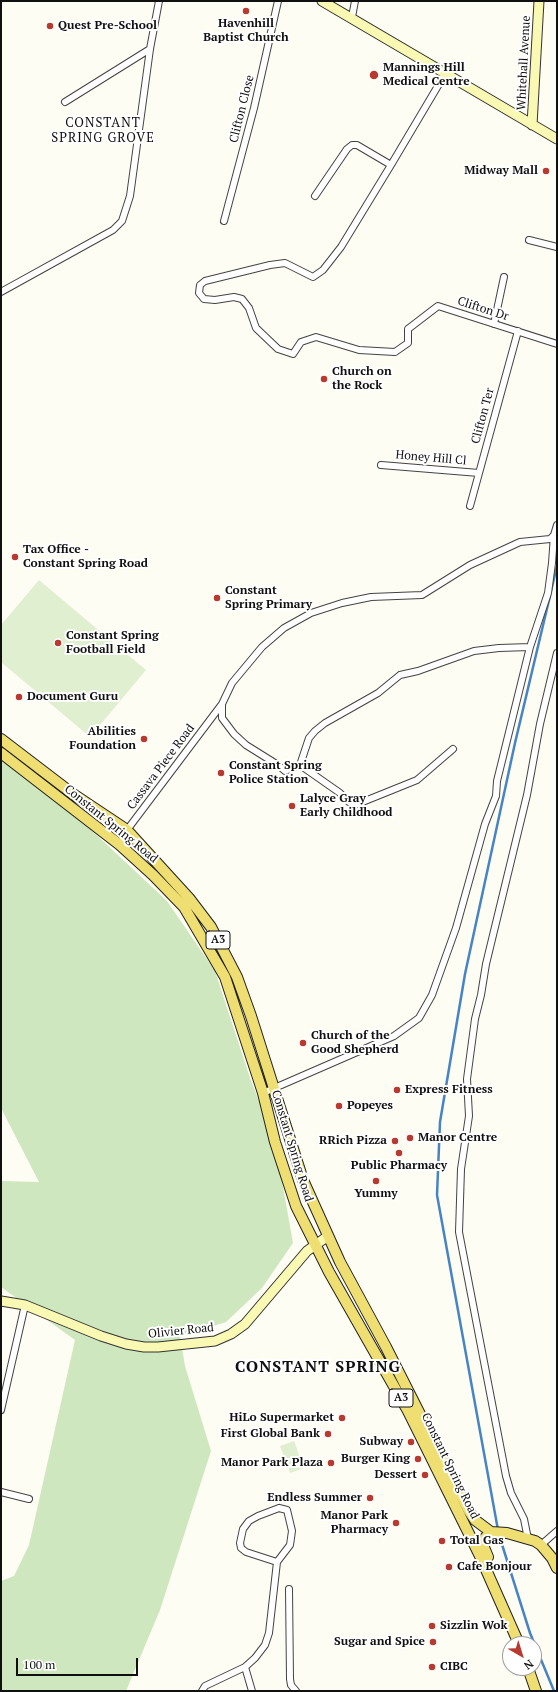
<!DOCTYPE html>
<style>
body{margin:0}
#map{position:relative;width:558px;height:1692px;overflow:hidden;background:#fefdf3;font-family:"PT Serif",serif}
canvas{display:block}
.frame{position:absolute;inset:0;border:2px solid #101010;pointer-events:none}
.north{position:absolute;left:502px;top:1636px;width:40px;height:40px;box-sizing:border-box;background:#fff;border:1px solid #9f9f9f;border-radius:50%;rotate:142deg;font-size:11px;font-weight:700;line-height:16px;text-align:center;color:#101010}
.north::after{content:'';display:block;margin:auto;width:14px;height:18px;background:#b73930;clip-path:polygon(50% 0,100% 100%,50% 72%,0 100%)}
.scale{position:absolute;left:16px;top:1658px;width:122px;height:18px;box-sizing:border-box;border:2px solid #101010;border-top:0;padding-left:5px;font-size:12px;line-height:14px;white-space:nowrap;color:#101010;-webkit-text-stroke:3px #fff;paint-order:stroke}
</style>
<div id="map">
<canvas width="558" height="1692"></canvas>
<div class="frame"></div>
<div class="north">N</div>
<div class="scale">100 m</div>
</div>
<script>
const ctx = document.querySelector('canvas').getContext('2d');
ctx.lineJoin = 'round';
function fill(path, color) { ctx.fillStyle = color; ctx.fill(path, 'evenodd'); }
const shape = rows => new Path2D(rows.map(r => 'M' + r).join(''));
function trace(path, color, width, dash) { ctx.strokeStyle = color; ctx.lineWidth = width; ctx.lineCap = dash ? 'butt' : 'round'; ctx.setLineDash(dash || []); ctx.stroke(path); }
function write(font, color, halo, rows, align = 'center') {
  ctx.font = font + ' "PT Serif",serif'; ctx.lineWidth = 4; ctx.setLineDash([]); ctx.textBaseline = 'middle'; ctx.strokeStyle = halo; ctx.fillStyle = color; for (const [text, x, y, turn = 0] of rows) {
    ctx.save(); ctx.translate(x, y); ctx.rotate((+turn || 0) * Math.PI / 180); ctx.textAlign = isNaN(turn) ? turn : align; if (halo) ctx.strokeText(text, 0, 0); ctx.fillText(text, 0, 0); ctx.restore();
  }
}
const green = shape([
 [1,754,56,797,167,901,215,971,250,1078,275,1142,293,1243,262,1288,226,1322,180,1336,185,1366,211,1451,160,1610,126,1691,1,1691,1,1581,14,1576,29,1545,75,1340,1,1287,1,1181,39,1182,1,1108]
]);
const pitch = shape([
 [39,580,146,670,90,737,1,662,1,625],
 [294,1441,304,1468,290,1473,280,1446]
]);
const stream = shape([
 [551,591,557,566],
 [498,1530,437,1195,440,1122,465,974,515,743,550,596],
 [499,1535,530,1633,554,1691]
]);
const street = shape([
 [352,17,355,1],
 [65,102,150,49],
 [391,165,341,247,323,270,313,277,285,263,270,265,205,281,200,285,199,293,204,299,215,300,234,297,242,299,249,308,256,328,278,349,293,354,301,342,316,337,359,350,395,352,408,343,408,329,438,306,557,344],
 [315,196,347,149,352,145,357,145,391,165,445,74],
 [224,221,254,108,278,1],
 [529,240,557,247],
 [1,292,113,230,122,221,130,196,150,49,159,1],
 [494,324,504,277],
 [381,465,479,473],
 [470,506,518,331],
 [453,749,417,780,355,805,349,802,340,793,300,765,285,771,278,765,246,745,234,734,222,718,222,704,232,683,262,647,284,628,311,613,342,603,371,597,422,595,470,565,520,542,550,539,554,535],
 [300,765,309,738,315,731,325,723,378,693,400,675,418,671,474,651,499,648,530,647],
 [120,845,127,830,222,704],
 [263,1093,394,1036,419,1018,432,995,456,928,485,824,496,796,497,781,530,647,548,593,552,563,554,535,557,525],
 [1,1410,25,1305],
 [1,1492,29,1499],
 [279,1508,287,1510,292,1531,290,1545,277,1562,246,1552,241,1548,240,1543,243,1529,249,1521,258,1516,279,1508],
 [528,1539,524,1519,511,1493,506,1476,459,1232,461,1169,469,1116,467,1079,475,1019,481,995,486,964,527,795,540,724,557,653],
 [541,1545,557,1531],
 [289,1589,290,1679,291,1685,296,1691],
 [245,1667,252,1691],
 [202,1691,205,1686,245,1667,255,1658,265,1645,269,1633,277,1562]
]);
const secondary = shape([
 [322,1,557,139],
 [532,125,539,1],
 [1,1301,25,1305,101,1336,126,1344,144,1347,158,1347,215,1341,231,1334,245,1324,307,1251,328,1236]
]);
const primary = shape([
 [1,739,73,794,127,830,189,898,211,927,237,977,251,1016,303,1180,340,1262,386,1347,469,1511,475,1520,491,1532,507,1533,535,1541,541,1545,552,1558,557,1568],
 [1,753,120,845,153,875,184,907,225,977,263,1093,275,1142,296,1206,329,1272,408,1411,480,1556,519,1644],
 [488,1557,483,1545,485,1538,491,1532],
 [528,1668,536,1691]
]);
const markers = [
 [246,11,4,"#b73930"],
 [50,26,4,"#b73930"],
 [374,75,5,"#b73930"],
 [546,171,4,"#b73930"],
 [324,379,4,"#b73930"],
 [15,557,4,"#b73930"],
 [217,598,4,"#b73930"],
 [58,643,4,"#b73930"],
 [19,697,4,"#b73930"],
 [144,739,4,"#b73930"],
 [221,773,4,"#b73930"],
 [292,806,4,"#b73930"],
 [303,1043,4,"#b73930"],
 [397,1090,4,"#b73930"],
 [339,1106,4,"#b73930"],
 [410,1138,4,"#b73930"],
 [395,1141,4,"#b73930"],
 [399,1153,4,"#b73930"],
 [376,1181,4,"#b73930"],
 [342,1418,4,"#b73930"],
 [328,1434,4,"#b73930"],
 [411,1442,4,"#b73930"],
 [418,1459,4,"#b73930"],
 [331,1463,4,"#b73930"],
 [425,1475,4,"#b73930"],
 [370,1498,4,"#b73930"],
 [396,1523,4,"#b73930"],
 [442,1541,4,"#b73930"],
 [449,1567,4,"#b73930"],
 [432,1626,4,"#b73930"],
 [433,1642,4,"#b73930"],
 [432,1667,4,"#b73930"]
];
const shields = [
 [218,940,24],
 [401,1398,24]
];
const shieldNames = [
 ["A3",218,940],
 ["A3",401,1398]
];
const poiNames = [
 ["Havenhill",246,24,"center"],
 ["Baptist Church",246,38,"center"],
 ["Quest Pre-School",58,26],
 ["Mannings Hill",383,68],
 ["Medical Centre",383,82],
 ["Midway Mall",538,171,"right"],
 ["Church on",332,372],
 ["the Rock",332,386],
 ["Tax Office -",23,550],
 ["Constant Spring Road",23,564],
 ["Constant",225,591],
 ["Spring Primary",225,605],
 ["Constant Spring",66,636],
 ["Football Field",66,650],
 ["Document Guru",27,697],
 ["Abilities",136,732,"right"],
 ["Foundation",136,746,"right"],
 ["Constant Spring",229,766],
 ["Police Station",229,780],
 ["Lalyce Gray",300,799],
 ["Early Childhood",300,813],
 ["Church of the",311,1036],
 ["Good Shepherd",311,1050],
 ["Express Fitness",405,1090],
 ["Popeyes",347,1106],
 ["Manor Centre",418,1138],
 ["RRich Pizza",387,1141,"right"],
 ["Public Pharmacy",399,1166,"center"],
 ["Yummy",376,1194,"center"],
 ["HiLo Supermarket",334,1418,"right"],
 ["First Global Bank",320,1434,"right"],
 ["Subway",403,1442,"right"],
 ["Burger King",410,1459,"right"],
 ["Manor Park Plaza",323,1463,"right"],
 ["Dessert",417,1475,"right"],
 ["Endless Summer",362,1498,"right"],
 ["Manor Park",388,1516,"right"],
 ["Pharmacy",388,1530,"right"],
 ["Total Gas",450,1541],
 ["Cafe Bonjour",457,1567],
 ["Sizzlin Wok",440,1626],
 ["Sugar and Spice",425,1642,"right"],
 ["CIBC",440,1667]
];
const streetNames = [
 ["Whitehall Avenue",524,63,-87],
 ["Clifton Close",242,109,-76],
 ["Clifton Dr",483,309,18],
 ["Clifton Ter",483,416,-75],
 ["Honey Hill Cl",431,458,5],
 ["Cassava Piece Road",161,767,-53],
 ["Constant Spring Road",111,824,39],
 ["Constant Spring Road",292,1146,73],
 ["Olivier Road",181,1331,-6],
 ["Constant Spring Road",450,1466,64]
];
const neighbourhoodNames = [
 ["CONSTANT",103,123],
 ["SPRING GROVE",103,138]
];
const districtNames = [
 ["CONSTANT SPRING",318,1367]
];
fill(green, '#cfe7be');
fill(pitch, '#e0efcf');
trace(stream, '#4784c5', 2.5);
trace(street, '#434343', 8);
trace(secondary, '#323232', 11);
trace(primary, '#212121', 12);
trace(street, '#fff', 6);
trace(secondary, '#f9f9b3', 9);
trace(primary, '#efdf72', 10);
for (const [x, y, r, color] of markers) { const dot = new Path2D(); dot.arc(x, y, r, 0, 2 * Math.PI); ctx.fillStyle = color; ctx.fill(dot); trace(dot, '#fff', 1.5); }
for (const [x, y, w] of shields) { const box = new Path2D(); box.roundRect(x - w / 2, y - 9, w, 18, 3); ctx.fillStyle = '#fff'; ctx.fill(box); trace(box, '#101010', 1); }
write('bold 11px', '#101010', null, shieldNames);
write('bold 12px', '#101010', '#fff', poiNames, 'left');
write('12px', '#101010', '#fff', streetNames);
ctx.letterSpacing = '1px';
write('13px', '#101010', '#fff', neighbourhoodNames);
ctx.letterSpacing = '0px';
ctx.letterSpacing = '1px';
write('bold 16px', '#101010', '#fff', districtNames);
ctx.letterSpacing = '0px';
</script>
